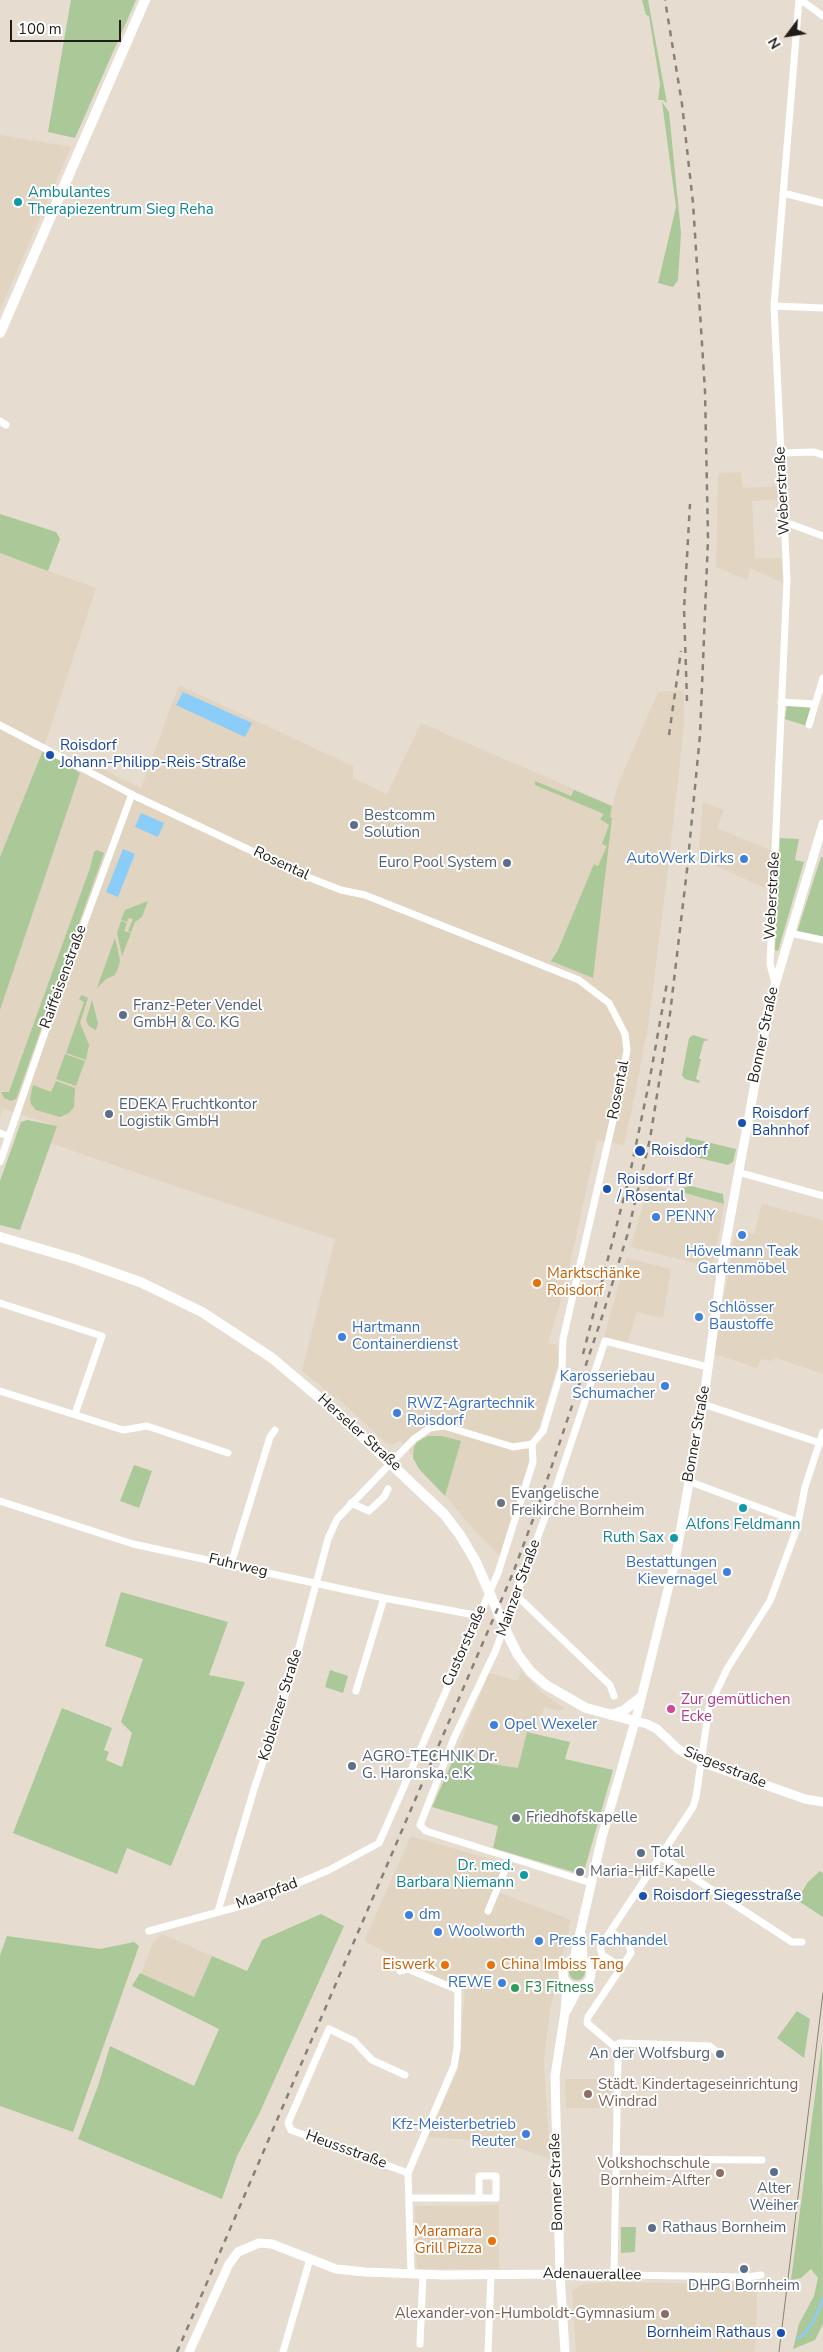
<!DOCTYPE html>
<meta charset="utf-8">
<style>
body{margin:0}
#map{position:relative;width:823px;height:2352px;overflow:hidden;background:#e6ddd0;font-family:"Nunito Sans",sans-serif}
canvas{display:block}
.north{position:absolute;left:763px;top:10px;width:50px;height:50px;-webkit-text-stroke:4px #fff;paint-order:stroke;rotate:239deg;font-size:14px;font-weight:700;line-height:20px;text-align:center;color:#211e19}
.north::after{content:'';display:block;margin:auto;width:18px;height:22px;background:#211e19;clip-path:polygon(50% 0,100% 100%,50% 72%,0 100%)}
.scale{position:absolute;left:10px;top:20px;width:111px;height:22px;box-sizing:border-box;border:2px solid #211e19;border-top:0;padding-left:6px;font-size:15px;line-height:18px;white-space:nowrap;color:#211e19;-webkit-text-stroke:4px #fff;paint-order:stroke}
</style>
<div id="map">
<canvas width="823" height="2352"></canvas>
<div class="north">N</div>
<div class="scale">100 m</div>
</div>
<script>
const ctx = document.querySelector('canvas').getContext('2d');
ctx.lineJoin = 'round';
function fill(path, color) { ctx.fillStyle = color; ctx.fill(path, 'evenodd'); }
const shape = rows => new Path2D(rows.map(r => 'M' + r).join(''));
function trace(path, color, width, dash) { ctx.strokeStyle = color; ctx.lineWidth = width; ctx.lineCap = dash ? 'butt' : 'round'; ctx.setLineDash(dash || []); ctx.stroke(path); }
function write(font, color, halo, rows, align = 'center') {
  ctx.font = font + ' "Nunito Sans",sans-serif'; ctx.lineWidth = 4; ctx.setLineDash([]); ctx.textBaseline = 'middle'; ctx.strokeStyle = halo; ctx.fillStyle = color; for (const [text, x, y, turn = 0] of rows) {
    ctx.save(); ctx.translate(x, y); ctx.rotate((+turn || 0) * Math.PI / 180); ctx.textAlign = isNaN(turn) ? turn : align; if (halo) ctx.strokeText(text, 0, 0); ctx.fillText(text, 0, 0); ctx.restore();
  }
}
const built = shape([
 [0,135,71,147,0,310],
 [741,472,743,488,778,486,780,499,752,501,755,558,781,558,783,583,750,568,747,580,716,567,718,473],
 [0,553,96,588,43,750,0,857],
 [179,685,353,766,353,778,387,794,421,723,613,806,617,787,658,692,684,690,684,726,667,878,648,1026,633,1104,624,1145,597,1140,565,1287,548,1343,557,1345,559,1361,500,1556,473,1529,400,1440,393,1445,386,1443,346,1406,302,1371,335,1239,172,1185,50,1143,56,1126,3,1109,0,1117,0,1010,84,760,141,788],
 [703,802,724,810,717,828,772,851,770,890,698,858],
 [649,1184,724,1204,716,1251,711,1267,631,1247],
 [762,1204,823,1220,823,1374,776,1358,770,1361,761,1359,757,1368,714,1354,736,1229,754,1234],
 [626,1258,671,1269,663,1318,637,1312,628,1342,604,1337],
 [483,1671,518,1681,521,1671,542,1693,564,1708,562,1711,544,1707,540,1718,534,1717,530,1732,527,1732,518,1768,454,1758,487,1678],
 [411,1836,497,1861,512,1863,500,1893,571,1920,550,2010,544,2062,550,2159,502,2142,428,2137,458,2070,465,1991,364,1941],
 [162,1934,212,1956,194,1997,141,1973,153,1943],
 [565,2079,611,2079,610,2108,566,2108],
 [499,2205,499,2269,417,2269,415,2206],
 [618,2282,757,2285,756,2343,754,2352,576,2352,572,2291,583,2284]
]);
const green = shape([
 [71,0,136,0,75,138,48,132],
 [642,0,648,0,667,103,663,100,658,100,660,84,649,16,646,15],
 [662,102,669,112,681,233,678,280,673,287,658,283,676,207],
 [0,514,56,532,60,539,48,571,0,553],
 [787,706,812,708,807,726,785,719],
 [43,750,80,773,0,1010,0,857],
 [535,781,571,796,574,790,612,806,610,817,612,818,593,978,551,961,558,950,594,864,598,866,607,846,602,844,609,825,600,819,604,814,535,785],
 [780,838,799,839,795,860,804,862,778,951,775,950],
 [97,850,104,853,16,1099,11,1101,4,1098,1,1092,9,1092,90,868,94,852],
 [821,857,823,857,823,937,797,932],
 [148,901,142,917,135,922,131,932,128,931,133,919,129,918,127,922,121,920,125,910],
 [121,921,127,923,124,931,131,933,122,956,117,933],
 [115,938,120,960,119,966,115,975,106,979,97,988],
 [82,995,88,998,80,1023,89,1045,86,1060,66,1053,84,1002,79,999],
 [92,1000,98,1023,96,1030,89,1026,86,1020],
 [693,1035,709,1040,704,1041,699,1059,701,1059,696,1079,700,1081,699,1083,685,1079,682,1075,689,1038],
 [65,1054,85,1061,76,1086,56,1079],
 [56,1081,75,1088,74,1107,69,1113,60,1117,36,1110,31,1104,30,1099,33,1085,51,1092],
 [27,1120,57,1126,20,1230,0,1225,0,1181,21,1122],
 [686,1137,736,1149,733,1162,728,1165,683,1154],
 [691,1186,723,1194,724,1204,681,1192,682,1188],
 [428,1436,442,1436,461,1441,445,1496,419,1469,413,1458,414,1447,417,1442],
 [134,1465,152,1471,139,1508,120,1501],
 [121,1592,228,1622,209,1675,245,1682,171,1866,127,1848,117,1874,13,1833,62,1708,112,1728,104,1750,109,1752,106,1760,122,1767,132,1733,121,1722,143,1659,105,1646],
 [330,1670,348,1676,343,1693,325,1687],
 [527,1732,570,1742,565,1759,613,1770,585,1868,579,1866,577,1873,493,1848,498,1826,432,1807,454,1758,518,1768],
 [820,1871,823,1873,823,1917,797,1900,808,1882],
 [321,1914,344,1926,259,2114,237,2156,222,2199,78,2139,98,2086,110,2046,194,2086,219,2029,132,1986,140,1973,194,1997,212,1956,247,1971,262,1940],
 [7,1936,100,1949,134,1942,139,1946,73,2132,0,2106,0,1955],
 '569 1972a8 8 0 1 1 16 0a8 8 0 1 1-16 0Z',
 [797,2011,810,2019,804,2058,777,2038],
 [822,2042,823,2324,815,2340,793,2349,799,2324,814,2296,818,2278,811,2269,801,2278,791,2280],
 [621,2227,636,2227,635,2252,621,2253]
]);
const water = shape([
 [183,692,252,723,245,737,176,705],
 [141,813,164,823,158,837,135,827],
 [123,849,135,854,118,897,106,892]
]);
const stream = shape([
 [798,2338,805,2334,814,2320,823,2299]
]);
const minor = shape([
 [801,0,823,16],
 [783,193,823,203],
 [774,306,823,308],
 [0,421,6,425],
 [781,453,814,452,823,455],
 [785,522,823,536],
 [781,702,815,704],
 [0,725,137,797,305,876,341,890,365,895,579,980,609,1003,625,1034,627,1050,617,1103,563,1339,562,1368,543,1431,532,1444,513,1447,444,1426,430,1428,414,1439,337,1519,328,1539,290,1681,255,1786,218,1911],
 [809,725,823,678],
 [790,933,823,940],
 [775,983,770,964,787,580,774,306,799,0],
 [0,1133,8,1136],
 [0,1162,62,983,132,794],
 [738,1172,823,1196],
 [0,1303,102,1336,75,1414],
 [0,1391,123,1430,147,1426,228,1453],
 [703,1404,820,1443],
 [688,1481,798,1522],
 [0,1501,133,1544,384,1598,480,1616],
 [351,1503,369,1511,384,1497,388,1489],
 [231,1564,270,1437,275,1430],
 [516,1595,610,1685,614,1696],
 [356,1691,384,1598],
 [660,1856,792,1942,802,1942],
 [591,1883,426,1831,420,1825,454,1738,495,1652,557,1485,605,1341,708,1367],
 [488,1911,510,1858],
 [149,1931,252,1903,329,1870,379,1843,498,1573,533,1462,532,1444],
 [611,1932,629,1944,631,1953,588,2017,587,2023,614,2046,618,2057,614,2275],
 [621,1967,602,1955,600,1947,693,1807,696,1797,709,1707,727,1669,770,1601,797,1528,805,1487,823,1432],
 [400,1971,408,1969,458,1990,457,2049,454,2066,408,2173,411,2273],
 [614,2046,620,2043,710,2046,719,2054],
 [405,2075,372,2060,354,2041,329,2029,288,2123,291,2130,408,2173],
 [615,2159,762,2160],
 [409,2198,496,2198,496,2176,479,2176,479,2197],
 [560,2274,747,2277,761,2275],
 [420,2344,423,2274],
 [283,2352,310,2259],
 [488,2352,491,2275]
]);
const tertiary = shape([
 [635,1721,647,1724,657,1729,678,1749,701,1762,805,1799,823,1802],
 [582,1936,583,1960],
 '563 1973a14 14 0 1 1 28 0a14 14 0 1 1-28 0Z',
 [574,1959,602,1837,638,1711,675,1561,703,1404,725,1246,770,1002,823,824],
 [567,2010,579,1987],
 [189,2352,229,2264,238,2252,259,2243,272,2244,336,2269,365,2272,443,2275,560,2274],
 [565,2352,560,2274,555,2076,565,2012,567,1984]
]);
const secondary = shape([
 [0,333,145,0],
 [0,1237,75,1259,140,1282,202,1312,272,1358,336,1412,444,1514,460,1535,476,1562,507,1633,518,1655,531,1672,546,1685,586,1708,635,1721],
 [611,1715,623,1711,640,1698]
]);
const tram = shape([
 [779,2352,823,1993]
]);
const rail = shape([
 [687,701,684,609,690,504],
 [669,735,681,651],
 [583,1354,629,1178,649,1083,667,983],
 [177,2352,513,1573,541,1498,602,1317,627,1236,650,1139,670,1014,687,870,700,735,708,539,705,391,693,203,682,104,665,0]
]);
const markers = [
 [18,202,5,"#0f9aa8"],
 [50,755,5,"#1a4fb4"],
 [354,825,5,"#5c6f8a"],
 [744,859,5,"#3f7fe0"],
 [507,863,5,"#5c6f8a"],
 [123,1015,5,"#5c6f8a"],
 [109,1114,5,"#5c6f8a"],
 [742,1123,5,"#1a4fb4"],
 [640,1151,6,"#1a4fb4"],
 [607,1189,5,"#1a4fb4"],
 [656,1217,5,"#3f7fe0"],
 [742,1235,5,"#3f7fe0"],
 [537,1283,5,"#e8710a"],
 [699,1317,5,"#3f7fe0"],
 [342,1337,5,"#3f7fe0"],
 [665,1386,5,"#3f7fe0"],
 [397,1413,5,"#3f7fe0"],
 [501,1503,5,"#6b7280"],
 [743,1508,5,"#0f9aa8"],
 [674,1538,5,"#0f9aa8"],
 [727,1572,5,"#3f7fe0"],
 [671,1709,5,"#d1479c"],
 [494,1725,5,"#3f7fe0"],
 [352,1766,5,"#5c6f8a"],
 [516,1818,5,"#6b7280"],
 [641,1853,5,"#5c6f8a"],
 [580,1872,5,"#6b7280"],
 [524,1875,5,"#0f9aa8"],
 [643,1896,5,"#1a4fb4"],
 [409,1915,5,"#3f7fe0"],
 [438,1932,5,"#3f7fe0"],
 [539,1941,5,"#3f7fe0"],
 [445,1965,5,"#e8710a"],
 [491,1965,5,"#e8710a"],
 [502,1983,5,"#3f7fe0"],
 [515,1988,5,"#2e9e5b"],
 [720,2054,5,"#5c6f8a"],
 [588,2094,5,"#8d6e63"],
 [526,2134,5,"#3f7fe0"],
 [774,2172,5,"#5c6f8a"],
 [720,2173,5,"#8d6e63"],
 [652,2228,5,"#5c6f8a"],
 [492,2241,5,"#e8710a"],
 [744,2269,5,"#5c6f8a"],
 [665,2314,5,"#8d6e63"],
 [781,2333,5,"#1a4fb4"]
];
const cultureNames = [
 ["Ambulantes",28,193,"left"],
 ["Therapiezentrum Sieg Reha",28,210,"left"],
 ["Alfons Feldmann",743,1525,"center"],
 ["Ruth Sax",664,1538],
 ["Dr. med.",514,1866],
 ["Barbara Niemann",514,1883]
];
const streetNames = [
 ["Weberstraße",783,491,-93],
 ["Rosental",281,864,25],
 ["Weberstraße",773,896,-87],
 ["Raiffeisenstraße",64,977,-70],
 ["Bonner Straße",764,1035,-78],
 ["Rosental",619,1090,-79],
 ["Herseler Straße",359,1433,42],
 ["Bonner Straße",697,1434,-80],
 ["Fuhrweg",238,1566,13],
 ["Mainzer Straße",519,1588,-70],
 ["Custorstraße",465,1646,-66],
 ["Koblenzer Straße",281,1705,-73],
 ["Siegesstraße",725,1768,22],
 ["Maarpfad",267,1894,-20],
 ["Heussstraße",346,2150,20],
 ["Bonner Straße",557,2182,-92],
 ["Adenauerallee",592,2275,1]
];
const transitNames = [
 ["Roisdorf",60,746],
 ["Johann-Philipp-Reis-Straße",60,763],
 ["Roisdorf",752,1114],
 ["Bahnhof",752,1131],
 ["Roisdorf",651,1151],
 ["Roisdorf Bf",617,1180],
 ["/ Rosental",617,1197],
 ["Roisdorf Siegesstraße",653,1896],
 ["Bornheim Rathaus",771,2333,"right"]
];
const serviceNames = [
 ["Bestcomm",364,816],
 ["Solution",364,833],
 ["Euro Pool System",497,863,"right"],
 ["Franz-Peter Vendel",133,1006],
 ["GmbH & Co. KG",133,1023],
 ["EDEKA Fruchtkontor",119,1105],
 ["Logistik GmbH",119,1122],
 ["AGRO-TECHNIK Dr.",362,1757],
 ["G. Haronska, e.K",362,1774],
 ["Total",651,1853],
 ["An der Wolfsburg",710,2054,"right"],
 ["Alter",774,2189,"center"],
 ["Weiher",774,2206,"center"],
 ["Rathaus Bornheim",662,2228],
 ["DHPG Bornheim",744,2286,"center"]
];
const shopNames = [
 ["AutoWerk Dirks",734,859,"right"],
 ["PENNY",666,1217],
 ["Hövelmann Teak",742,1252,"center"],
 ["Gartenmöbel",742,1269,"center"],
 ["Schlösser",709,1308],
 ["Baustoffe",709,1325],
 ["Hartmann",352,1328],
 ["Containerdienst",352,1345],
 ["Karosseriebau",655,1377,"right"],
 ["Schumacher",655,1394,"right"],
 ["RWZ-Agrartechnik",407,1404],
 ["Roisdorf",407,1421],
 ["Bestattungen",717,1563,"right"],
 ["Kievernagel",717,1580,"right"],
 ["Opel Wexeler",504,1725],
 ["dm",419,1915],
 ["Woolworth",448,1932],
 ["Press Fachhandel",549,1941],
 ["REWE",492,1983,"right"],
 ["Kfz-Meisterbetrieb",516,2125,"right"],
 ["Reuter",516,2142,"right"]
];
const foodNames = [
 ["Marktschänke",547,1274],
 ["Roisdorf",547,1291],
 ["Eiswerk",435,1965,"right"],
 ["China Imbiss Tang",501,1965],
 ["Maramara",482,2232,"right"],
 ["Grill Pizza",482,2249,"right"]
];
const worshipNames = [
 ["Evangelische",511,1494],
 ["Freikirche Bornheim",511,1511],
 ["Friedhofskapelle",526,1818],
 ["Maria-Hilf-Kapelle",590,1872]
];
const hotelNames = [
 ["Zur gemütlichen",681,1700],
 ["Ecke",681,1717]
];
const leisureNames = [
 ["F3 Fitness",525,1988]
];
const educationNames = [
 ["Städt. Kindertageseinrichtung",598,2085,"left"],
 ["Windrad",598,2102,"left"],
 ["Volkshochschule",710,2164],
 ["Bornheim-Alfter",710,2181],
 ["Alexander-von-Humboldt-Gymnasium",655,2314]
];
fill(built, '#e1d4c0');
fill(green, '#aac898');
fill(water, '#8acdf9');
trace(stream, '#8acdf9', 2.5);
trace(minor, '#fff', 7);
trace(tertiary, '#fff', 9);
trace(secondary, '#fff', 10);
trace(tram, '#878178', 1);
trace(rail, '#878178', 2.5, [6, 6]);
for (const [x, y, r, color] of markers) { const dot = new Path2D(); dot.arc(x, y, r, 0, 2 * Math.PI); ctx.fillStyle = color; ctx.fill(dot); trace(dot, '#fff', 2); }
write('15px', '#0d838f', '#fff', cultureNames, 'right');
write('15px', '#211e19', '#fff', streetNames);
write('15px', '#164399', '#fff', transitNames, 'left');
write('15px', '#4e5e75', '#fff', serviceNames, 'left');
write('15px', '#366cbe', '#fff', shopNames, 'left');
write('15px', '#c56008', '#fff', foodNames, 'left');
write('15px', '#5b616d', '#fff', worshipNames, 'left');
write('15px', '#b23c85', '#fff', hotelNames, 'left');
write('15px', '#27864d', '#fff', leisureNames, 'left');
write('15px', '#785e54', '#fff', educationNames, 'right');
</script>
